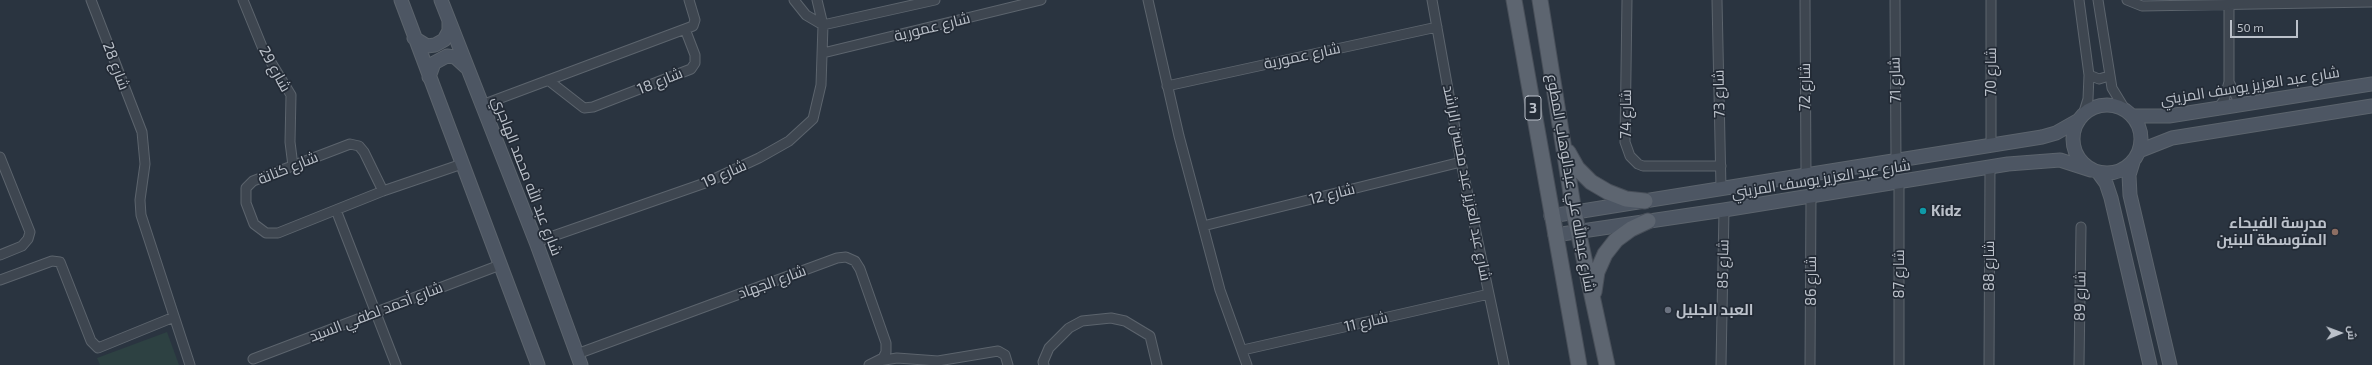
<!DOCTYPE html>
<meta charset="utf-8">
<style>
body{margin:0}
#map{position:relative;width:2372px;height:365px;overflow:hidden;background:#2a3440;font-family:"Exo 2",Cairo,sans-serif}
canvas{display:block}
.north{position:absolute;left:2320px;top:313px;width:40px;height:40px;-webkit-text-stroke:3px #232b36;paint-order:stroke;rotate:89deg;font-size:11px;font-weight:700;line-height:16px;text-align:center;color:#bbc1ca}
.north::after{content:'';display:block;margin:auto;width:14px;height:18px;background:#bbc1ca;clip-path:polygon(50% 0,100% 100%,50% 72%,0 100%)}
.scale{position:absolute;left:2230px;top:20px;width:68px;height:18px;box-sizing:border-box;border:2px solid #bbc1ca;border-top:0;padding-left:5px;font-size:12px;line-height:14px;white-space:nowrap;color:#bbc1ca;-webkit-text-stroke:3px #232b36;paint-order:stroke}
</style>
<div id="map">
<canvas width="2372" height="365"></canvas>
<div class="north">ش</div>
<div class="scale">50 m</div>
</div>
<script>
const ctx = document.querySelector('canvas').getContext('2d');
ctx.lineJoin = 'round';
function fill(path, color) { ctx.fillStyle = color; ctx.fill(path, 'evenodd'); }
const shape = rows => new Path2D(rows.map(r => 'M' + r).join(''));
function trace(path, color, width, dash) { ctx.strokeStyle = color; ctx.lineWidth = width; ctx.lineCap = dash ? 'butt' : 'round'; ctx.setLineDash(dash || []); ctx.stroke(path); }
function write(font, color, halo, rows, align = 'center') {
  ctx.font = font + ' "Exo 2",Cairo,sans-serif'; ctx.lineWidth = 3.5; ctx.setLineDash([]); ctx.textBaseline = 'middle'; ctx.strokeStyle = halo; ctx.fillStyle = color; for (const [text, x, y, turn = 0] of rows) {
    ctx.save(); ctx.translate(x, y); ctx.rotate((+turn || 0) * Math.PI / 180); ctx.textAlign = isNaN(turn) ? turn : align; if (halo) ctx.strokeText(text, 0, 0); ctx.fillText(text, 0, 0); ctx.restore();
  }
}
const green = shape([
 [167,332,179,365,100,365,97,358]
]);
const street = shape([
 [91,0,142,132,145,164,140,200,141,215,190,365],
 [243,0,263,49,291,95,290,142,293,166],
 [794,0,806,15,823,25],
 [1148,0,1179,136,1220,290,1247,365],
 [1432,0,1461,162,1504,365],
 [1627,0,1625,142,1630,156,1638,164,1643,166,1721,166],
 [1717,0,1721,188],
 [1805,0,1806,174],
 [1895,0,1896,160],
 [2079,0,2089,75,2088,99,2083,115],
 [2098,0,2112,88,2126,111],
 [2127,0,2142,6,2372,2],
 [823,25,935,0],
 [823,53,1041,0],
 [2089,75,2099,79,2109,76],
 [548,80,584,108,593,107,691,69,695,63,695,55,685,29],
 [2229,82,2238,100,2246,104],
 [1167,86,1437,27],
 [482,105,693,26,695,20,689,0],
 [2217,110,2224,100,2229,82,2229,5],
 [1991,145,1991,0],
 [0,157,30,232,28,239,22,246,0,255],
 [1899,183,1899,365],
 [383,191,364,152,359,146,350,144,253,181,246,188,246,203,254,224,266,233,278,233,383,191,462,164],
 [336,210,396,365],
 [1203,226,1461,162],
 [536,242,705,183,759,158,789,141,813,119,821,85,823,25,817,0],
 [0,280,52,261,60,262,91,341,98,348,174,317],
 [1243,350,1489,294],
 [577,354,837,258,846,257,855,261,860,269,886,343,886,352,883,358,869,365],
 [253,359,500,265],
 [879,361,897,358,938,361,998,351,1005,355,1008,365],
 [1044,365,1043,362,1049,348,1069,328,1082,321,1111,318,1125,321,1150,336,1157,365],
 [1721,365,1724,210],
 [1810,365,1811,196],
 [1989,365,1990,167],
 [2079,365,2081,227]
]);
const secondary = shape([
 [401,0,538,365],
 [441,0,536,242,581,365],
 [414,38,427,46,435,45,444,40,449,31,449,21],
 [429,77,434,63,447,56,455,57,466,67],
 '2073 139a34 34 0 1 1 68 0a34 34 0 1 1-68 0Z',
 [2132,116,2169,116,2372,84],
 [2139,151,2172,138,2372,106],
 [2133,162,2129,175,2130,195,2170,365],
 [2098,172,2106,183,2111,198,2150,365],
 [1551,216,2042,137,2056,133,2079,120],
 [1555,235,1724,210,2008,164,2060,160,2091,170]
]);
const primary = shape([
 [1514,0,1579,365],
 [1540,0,1574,212,1607,365],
 [1568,152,1577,168,1591,182,1608,192,1626,199,1645,201],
 [1594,292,1597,272,1605,254,1616,240,1631,229,1648,221]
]);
const markers = [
 [1923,211,4,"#0f9aa8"],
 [2335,232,4,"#8d6e63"],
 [1668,310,4,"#6b7280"]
];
const shields = [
 [1533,108,16]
];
const shieldNames = [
 ["3",1533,108]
];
const streetNames = [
 ["شارع عمورية",932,27,-14],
 ["شارع عمورية",1302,56,-12],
 ["شارع 28",116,66,69],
 ["شارع 29",275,69,61],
 ["شارع 70",1991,72,-90],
 ["شارع 71",1895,80,-91],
 ["شارع 18",660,81,-22],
 ["شارع عبد العزيز يوسف المزيني",2250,86,-9],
 ["شارع 72",1805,87,-90],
 ["شارع 73",1719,94,-91],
 ["شارع 74",1626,114,-90],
 ["شارع كنانة",288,168,-22],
 ["شارع 19",724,174,-24],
 ["شارع عبد الله محمد الهاجري",527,176,69],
 ["شارع عبد العزيز يوسف المزيني",1821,179,-9],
 ["شارع عبد العزيز عبد محسن الراشد",1467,183,79],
 ["شارع عبدالله علي عبدالوهاب المطوع",1571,183,80],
 ["شارع 12",1332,194,-14],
 ["شارع 85",1723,264,-89],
 ["شارع 88",1989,266,-90],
 ["شارع 87",1899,274,-90],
 ["شارع 86",1811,281,-90],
 ["شارع الجهاد",772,282,-20],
 ["شارع 89",2080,296,-89],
 ["شارع أحمد لطفي السيد",376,312,-21],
 ["شارع 11",1366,322,-13]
];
const poiNames = [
 ["Kidz",1931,211],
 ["مدرسة الفيحاء",2327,223,"right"],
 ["المتوسطة للبنين",2327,240,"right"],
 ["العبد الجليل",1676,310]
];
fill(green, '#2d4142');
trace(street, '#5c646d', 11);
trace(secondary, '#5c646d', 15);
trace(primary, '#484f59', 17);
trace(street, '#3e4650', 9);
trace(secondary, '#4d5663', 13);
trace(primary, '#5d6570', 15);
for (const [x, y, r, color] of markers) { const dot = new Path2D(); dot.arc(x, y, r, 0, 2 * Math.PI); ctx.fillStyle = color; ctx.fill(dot); trace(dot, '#232b36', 1.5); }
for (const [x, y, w] of shields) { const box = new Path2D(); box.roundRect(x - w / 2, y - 12, w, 24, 3); ctx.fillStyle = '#232b36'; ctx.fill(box); trace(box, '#bbc1ca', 1); }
write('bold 14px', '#bbc1ca', null, shieldNames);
write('15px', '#bbc1ca', '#232b36', streetNames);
write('bold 15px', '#bbc1ca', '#232b36', poiNames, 'left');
</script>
